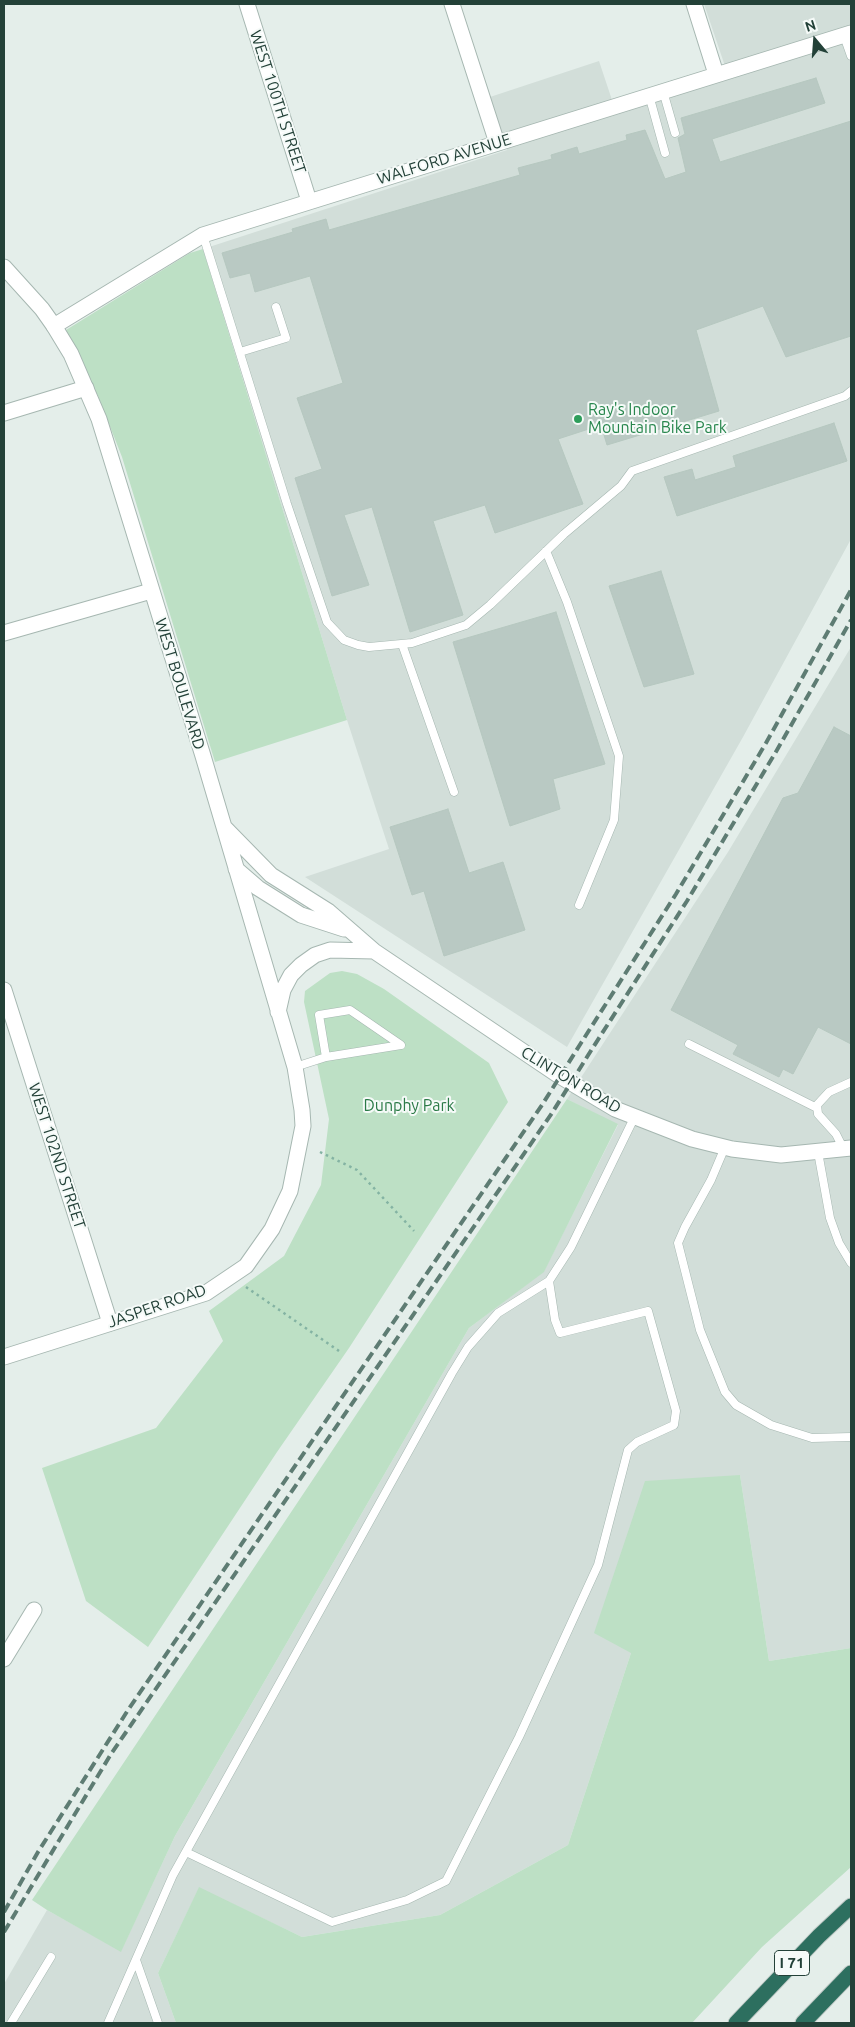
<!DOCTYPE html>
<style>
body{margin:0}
#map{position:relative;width:855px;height:2027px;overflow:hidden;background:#e4eeea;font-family:Ubuntu,sans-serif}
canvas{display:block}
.frame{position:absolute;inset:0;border:5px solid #234138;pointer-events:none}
.north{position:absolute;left:790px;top:15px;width:50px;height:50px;-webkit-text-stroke:4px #f5faf8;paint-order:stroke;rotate:342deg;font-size:14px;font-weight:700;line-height:20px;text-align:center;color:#234138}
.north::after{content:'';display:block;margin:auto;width:18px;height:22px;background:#234138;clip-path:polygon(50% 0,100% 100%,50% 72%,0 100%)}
</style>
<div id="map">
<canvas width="855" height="2027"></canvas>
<div class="frame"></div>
<div class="north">N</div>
</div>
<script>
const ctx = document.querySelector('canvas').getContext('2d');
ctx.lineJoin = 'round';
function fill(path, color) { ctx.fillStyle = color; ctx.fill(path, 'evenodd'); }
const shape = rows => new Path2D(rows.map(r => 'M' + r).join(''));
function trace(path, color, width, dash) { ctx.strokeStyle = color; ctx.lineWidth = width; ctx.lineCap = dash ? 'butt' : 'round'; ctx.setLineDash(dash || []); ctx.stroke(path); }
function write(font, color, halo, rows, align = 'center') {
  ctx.font = font + ' Ubuntu,sans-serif'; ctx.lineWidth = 4; ctx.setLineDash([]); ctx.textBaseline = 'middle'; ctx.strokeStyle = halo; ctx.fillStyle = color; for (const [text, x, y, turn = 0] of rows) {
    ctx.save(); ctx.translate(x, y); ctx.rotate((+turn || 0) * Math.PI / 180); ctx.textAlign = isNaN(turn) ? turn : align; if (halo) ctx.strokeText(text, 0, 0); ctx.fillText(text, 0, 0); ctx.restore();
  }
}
const built = shape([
 [704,4,851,4,851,539,743,737,567,1047,305,877,389,849,347,720,203,249,507,150,490,97,599,61,616,112,728,75],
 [851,647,851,1648,769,1661,740,1475,631,1653,568,1845,440,1915,302,1937,199,1888,158,1973,176,2023,4,2023,4,1984,47,1910,121,1951,175,1836,469,1328,544,1271,618,1125,567,1099,728,852]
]);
const green = shape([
 [203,249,347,720,215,762,122,457,98,396,66,330,190,253],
 [342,971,357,974,384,989,489,1063,508,1102,349,1348,277,1452,148,1647,86,1601,42,1468,156,1428,223,1341,209,1311,284,1256,321,1185,329,1119,304,1002,305,991,330,973],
 [567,1099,618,1124,544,1272,469,1328,175,1836,121,1952,47,1910,32,1900],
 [740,1475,769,1661,851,1648,851,1867,762,1947,692,2023,176,2023,158,1973,199,1887,302,1937,440,1915,568,1845,631,1653,594,1633,645,1481]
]);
const building = shape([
 [816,78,825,103,712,139,720,162,851,121,851,336,786,357,763,306,696,330,719,411,607,445,601,425,558,439,583,504,495,533,485,505,433,521,463,615,410,632,372,507,344,515,369,585,332,596,295,478,322,469,297,398,343,383,310,276,255,292,250,273,230,278,222,253,293,232,292,229,326,219,329,230,520,175,518,168,552,159,551,155,577,147,579,154,627,140,626,135,645,130,665,179,686,172,678,138,685,134,681,118,816,78],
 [834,423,847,461,677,516,664,477,692,469,695,480,736,467,733,456,834,423],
 [661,571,694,674,644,687,609,586,661,571],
 [556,612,605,764,553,779,560,809,510,826,453,642,556,612],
 [834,727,851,736,851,1044,818,1027,793,1074,783,1069,779,1077,733,1054,738,1045,671,1010,783,798,798,793,834,727],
 [448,809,469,873,503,862,525,930,444,956,424,891,412,895,390,827,448,809]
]);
const path = shape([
 [320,1152,357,1170,414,1231],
 [246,1287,339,1351]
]);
const service = shape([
 [844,36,851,56],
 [663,91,675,133],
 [649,95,665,153],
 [203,235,287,504,327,622,344,640,358,645,369,647,412,643,466,625,490,605,564,534,621,486,632,471,845,396,851,391],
 [240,352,286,338,276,307],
 [546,551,567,602,619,756,614,820,579,905],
 [402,644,454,792],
 [689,1044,817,1108],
 [295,1067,326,1057,401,1045,350,1010,319,1015,326,1057],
 [725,1147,711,1180,685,1227,678,1243,700,1330,725,1392,736,1405,771,1425,812,1438,851,1437],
 [844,1150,836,1134,818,1114,817,1105,829,1092,851,1082],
 [818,1152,830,1218,839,1243,851,1263],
 [186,1852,332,1922,407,1900,446,1881,519,1737,598,1565,628,1450,637,1442,674,1425,676,1411,648,1311,560,1333,555,1320,549,1281],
 [136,1960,158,2023],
 [11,2023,51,1957],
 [108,2023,173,1875,452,1373,468,1347,498,1313,549,1281,571,1247,635,1116]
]);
const minor = shape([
 [247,4,309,201],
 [452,4,497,143],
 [694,4,716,74],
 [54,326,203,235,851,33],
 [4,413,86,388],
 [4,633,151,591],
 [4,990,110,1323],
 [4,1659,34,1610]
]);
const tertiary = shape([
 [4,267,42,309,54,326,71,354,99,419,203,756,295,1067,302,1110,303,1126,290,1191,272,1229,246,1266,206,1293,4,1357],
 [225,828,271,875,328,911,374,951,558,1075,615,1109,692,1139,732,1149,781,1155,851,1148],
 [236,869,258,888,301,915,344,929],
 [278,1012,283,990,291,975,301,965,315,955,330,950,374,951]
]);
const motorway = shape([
 [736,2023,819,1936,851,1906],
 [803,2023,851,1973]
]);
const rail = shape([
 [4,1912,38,1852,128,1710,542,1105,581,1043,676,894,766,743,851,590],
 [4,1932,111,1754,552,1113,592,1049,687,901,777,750,851,620]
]);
const markers = [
 [578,419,5,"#2e9e5b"]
];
const shields = [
 [792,1963,35]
];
const shieldNames = [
 ["I 71",792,1963]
];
const streetNames = [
 ["WEST 100TH STREET",278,102,72],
 ["WALFORD AVENUE",444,159,-17],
 ["WEST BOULEVARD",180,684,73],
 ["CLINTON ROAD",571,1080,31],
 ["WEST 102ND STREET",57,1156,72],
 ["JASPER ROAD",157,1306,-19]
];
const leisureNames = [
 ["Ray's Indoor",588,410],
 ["Mountain Bike Park",588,428]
];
const parkNames = [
 ["Dunphy Park",409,1106]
];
fill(built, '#d2ded9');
fill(green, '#bde0c5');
fill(building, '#b9c9c3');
trace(building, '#b6c8c0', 1);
trace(service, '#a6b7b1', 9);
trace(minor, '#a6b7b1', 17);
trace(tertiary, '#a6b7b1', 17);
trace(motorway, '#c1cac7', 17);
trace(path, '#84b3a3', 2.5, [2.5, 4]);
trace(service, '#fff', 8);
trace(minor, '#fff', 15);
trace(tertiary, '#fff', 15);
trace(motorway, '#2d6f5f', 15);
trace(rail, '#5e7c73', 4, [10, 5]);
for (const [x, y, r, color] of markers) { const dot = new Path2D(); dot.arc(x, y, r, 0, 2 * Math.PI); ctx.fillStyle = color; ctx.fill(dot); trace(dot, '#f5faf8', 2); }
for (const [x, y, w] of shields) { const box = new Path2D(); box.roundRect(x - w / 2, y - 12.5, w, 25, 4); ctx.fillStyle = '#f5faf8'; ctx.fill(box); trace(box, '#234138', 1); }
write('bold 15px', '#234138', null, shieldNames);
write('16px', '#234138', '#f5faf8', streetNames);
write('16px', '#27864d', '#f5faf8', leisureNames, 'left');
write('16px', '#2b7a47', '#f5faf8', parkNames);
</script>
